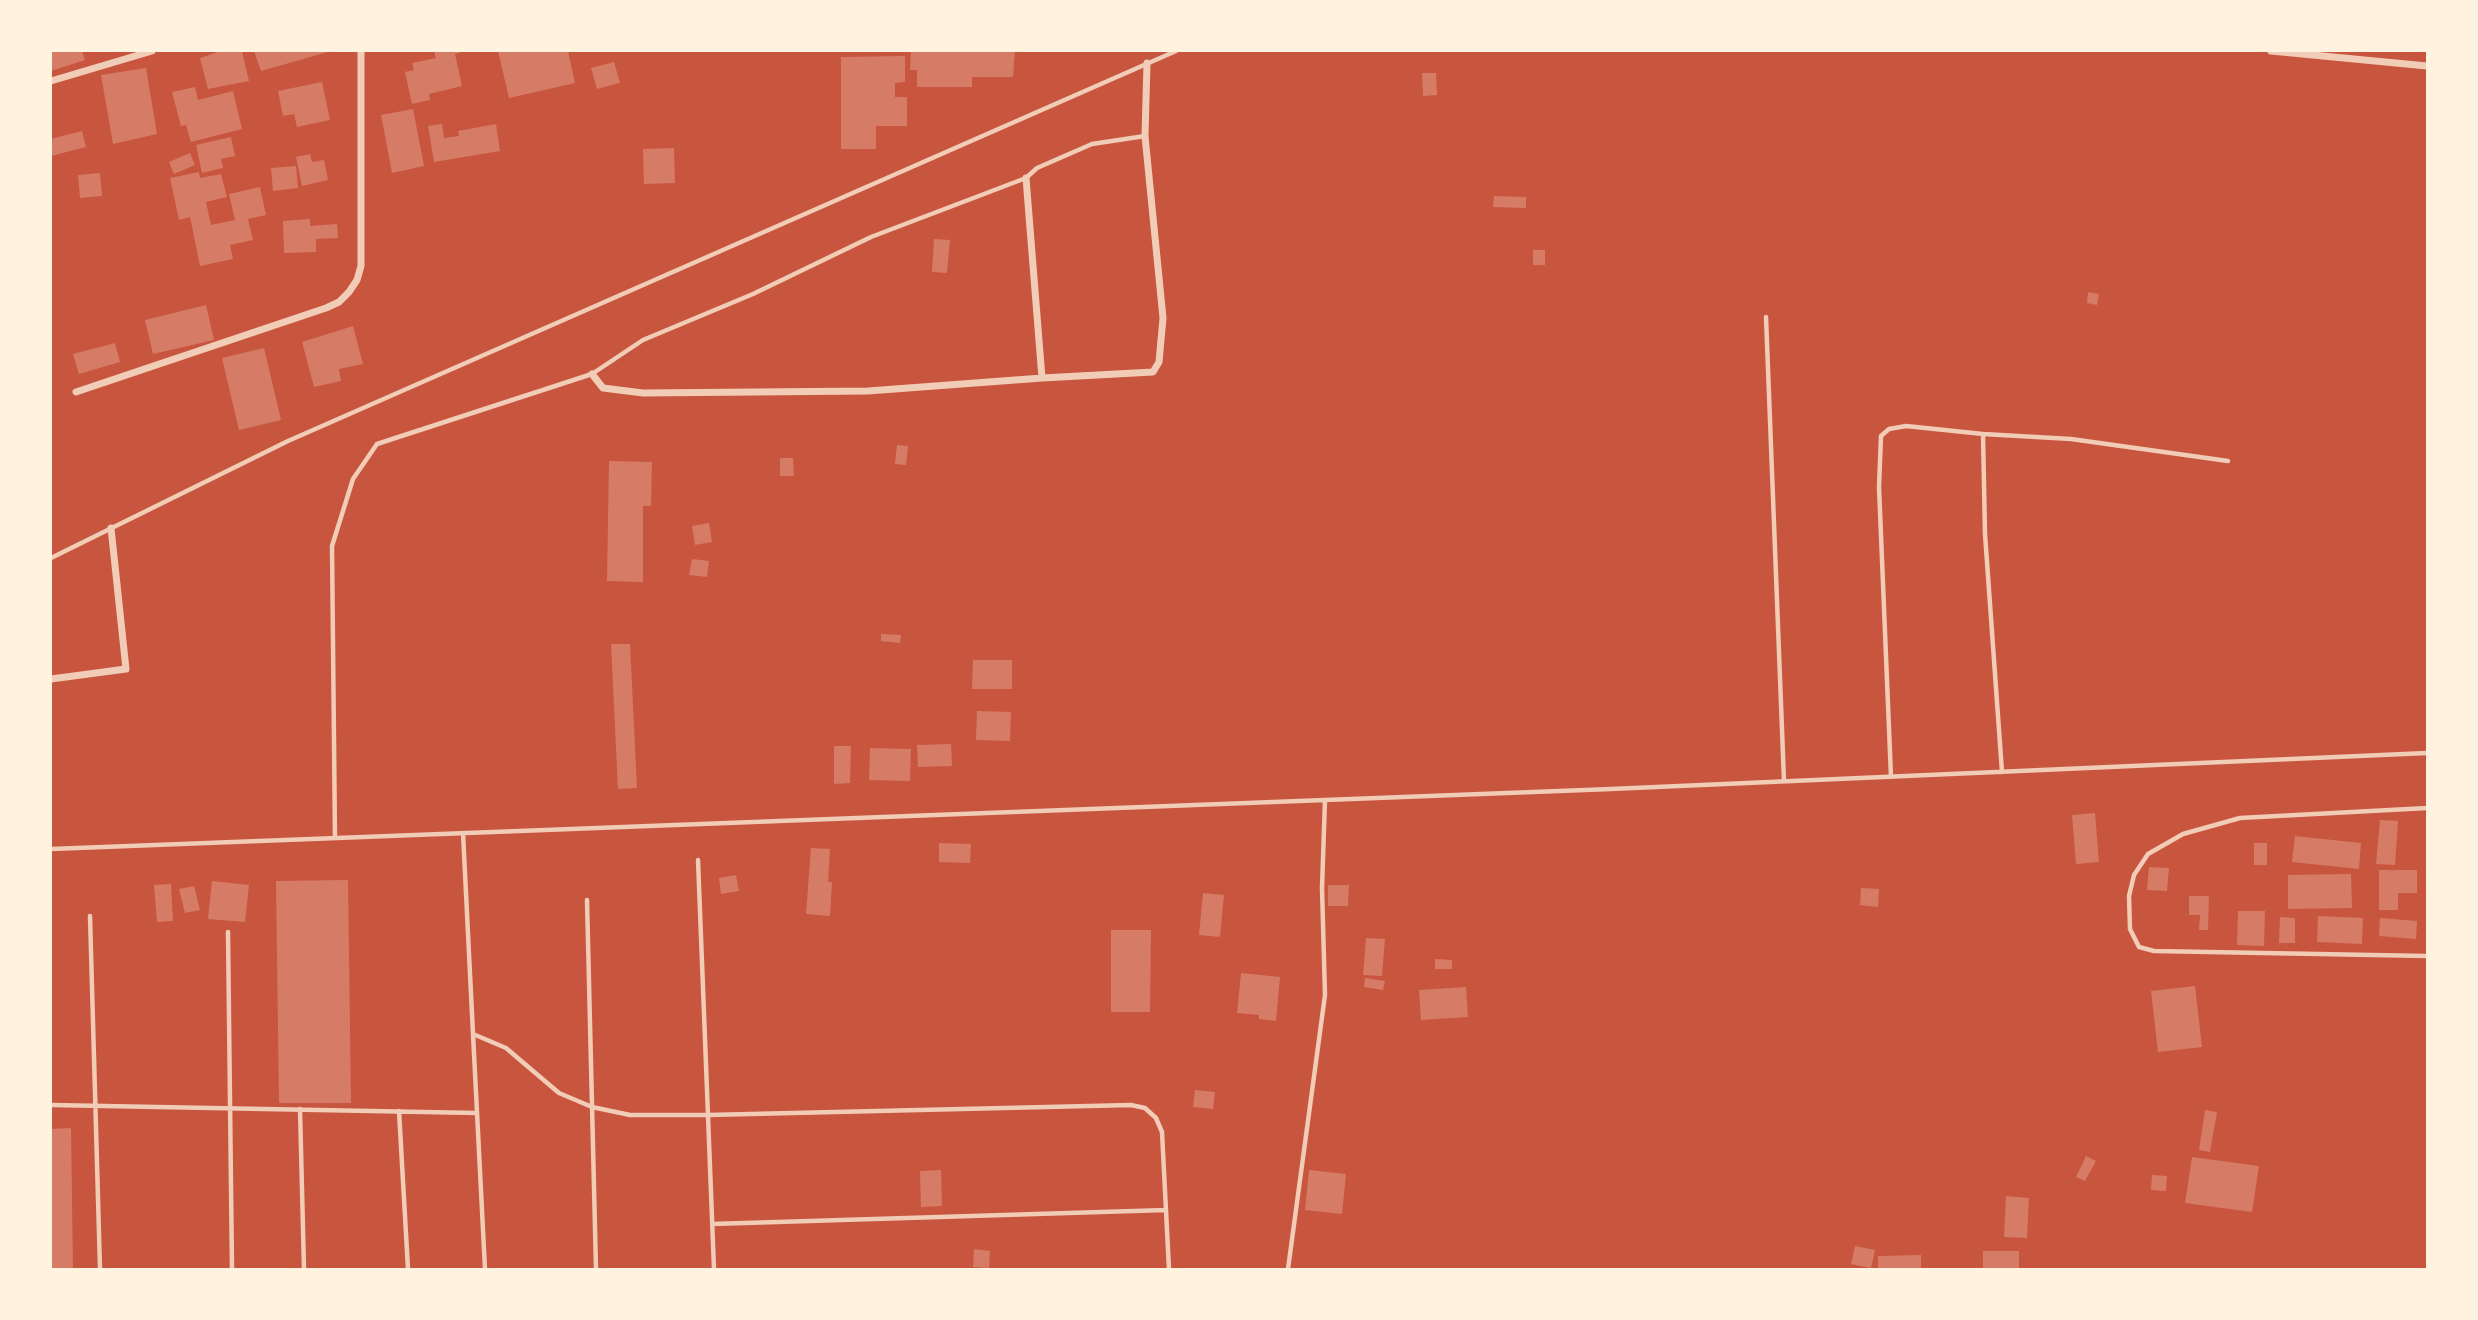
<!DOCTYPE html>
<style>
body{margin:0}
#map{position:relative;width:2478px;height:1320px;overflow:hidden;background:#c8553d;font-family:Figtree,sans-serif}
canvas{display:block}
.frame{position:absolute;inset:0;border:52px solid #fff3e0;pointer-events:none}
</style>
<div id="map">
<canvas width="2478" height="1320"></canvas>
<div class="frame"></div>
</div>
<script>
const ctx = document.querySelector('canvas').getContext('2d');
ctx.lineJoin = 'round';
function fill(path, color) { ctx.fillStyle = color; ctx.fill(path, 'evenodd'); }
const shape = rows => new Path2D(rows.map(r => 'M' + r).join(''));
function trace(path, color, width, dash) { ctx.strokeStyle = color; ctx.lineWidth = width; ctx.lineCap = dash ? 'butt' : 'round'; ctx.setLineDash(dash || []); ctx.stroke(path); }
const building = shape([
 [51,51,82,51,85,60,51,71],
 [221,51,242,51,249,81,208,89,200,58],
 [254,51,328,51,328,52,261,71],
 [434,51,464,51,455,54,462,86,429,94,430,100,412,104,405,72,414,70,412,63,436,58],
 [498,51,568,51,575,83,509,98],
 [911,51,1015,51,1013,77,972,77,972,87,917,87,917,70,910,70],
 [905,56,905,82,895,83,895,97,907,97,907,126,876,126,876,149,841,149,841,57],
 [614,62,620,83,597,89,591,68],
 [146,68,157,134,113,144,101,75],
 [1422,73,1436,73,1437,95,1423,96],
 [322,82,330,120,297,127,294,114,283,116,278,91],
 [195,87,198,100,233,91,242,129,191,142,186,125,181,126,172,92],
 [413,109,424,166,392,173,381,115],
 [442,124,444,138,459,136,458,131,496,124,500,151,434,162,428,126],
 [82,131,86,147,51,156,51,139],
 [231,137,235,156,221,159,223,168,202,173,196,145],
 [674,148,675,183,644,184,643,149],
 [190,153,195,165,174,174,169,162],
 [310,154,312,162,324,160,328,180,302,186,296,157],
 [296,166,298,188,273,191,271,168],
 [199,172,200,178,221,174,227,197,206,202,211,225,235,220,229,194,260,187,266,215,248,219,253,240,230,245,233,259,200,266,190,217,179,220,170,178],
 [100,173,102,196,80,198,78,175],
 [1494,196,1526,197,1526,208,1493,207],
 [310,219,310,226,337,224,338,238,316,239,316,252,284,253,283,221],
 [934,239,950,240,947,273,932,272],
 [1533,250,1545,250,1545,265,1533,265],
 [2088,292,2099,294,2097,305,2087,303],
 [206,305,214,340,153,354,145,320],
 [353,326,363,364,339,369,341,381,314,387,302,342],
 [115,343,120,362,79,374,73,354],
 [264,348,281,420,239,430,222,358],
 [897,445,908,446,906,465,895,464],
 [780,458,793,458,794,476,780,476],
 [609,461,652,462,651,506,643,506,643,582,607,581],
 [709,523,712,542,695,545,692,526],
 [692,559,709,561,707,577,689,575],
 [881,634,901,635,900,643,881,641],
 [611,644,630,644,637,788,618,789],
 [973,660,1012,660,1012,689,972,689],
 [977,711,1011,712,1010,741,976,740],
 [951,744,952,766,918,767,917,745],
 [834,746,851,746,850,783,834,784],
 [870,748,911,749,910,781,869,780],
 [2095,813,2099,862,2076,864,2072,815],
 [2380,820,2398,821,2395,865,2376,864],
 [2295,836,2361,843,2359,869,2292,862],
 [939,843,971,844,970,863,939,862],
 [2254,843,2267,843,2267,865,2254,865],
 [811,848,830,849,828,882,832,882,830,916,806,914],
 [2149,867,2169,868,2167,891,2147,890],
 [2379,870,2417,870,2417,893,2398,893,2398,910,2379,910],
 [2351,874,2352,908,2288,909,2288,875],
 [736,875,739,891,721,894,719,878],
 [348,880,351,1103,279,1103,276,881],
 [212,881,249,885,245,922,208,919],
 [171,884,173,921,157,922,154,885],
 [1328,885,1349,885,1348,906,1328,906],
 [194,886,200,910,185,913,179,889],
 [1861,888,1879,889,1878,907,1860,905],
 [1203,893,1224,895,1220,937,1199,935],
 [2189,896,2209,896,2208,930,2199,930,2200,915,2189,915],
 [2238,911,2265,911,2264,946,2237,945],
 [2318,916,2363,918,2362,944,2317,942],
 [2280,917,2295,918,2295,943,2279,943],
 [2380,918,2417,921,2416,939,2379,936],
 [1111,930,1151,930,1150,1012,1111,1012],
 [1366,938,1385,939,1382,976,1363,975],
 [1435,959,1452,960,1452,969,1435,969],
 [1241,973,1280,977,1276,1021,1259,1019,1259,1015,1237,1013],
 [1365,978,1385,981,1383,990,1364,987],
 [2195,986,2202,1047,2158,1052,2151,991],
 [1466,987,1468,1017,1421,1020,1419,990],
 [1195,1090,1215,1092,1213,1109,1193,1107],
 [2205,1110,2217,1112,2210,1152,2199,1150],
 [71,1128,73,1269,51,1269,51,1129],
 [2086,1156,2096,1161,2085,1181,2076,1177],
 [2192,1157,2259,1166,2252,1212,2185,1203],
 [941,1170,942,1206,921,1207,920,1171],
 [1309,1170,1346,1174,1342,1214,1305,1210],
 [2152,1175,2167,1176,2166,1191,2151,1190],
 [2006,1196,2029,1198,2027,1238,2004,1237],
 [1855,1246,1875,1250,1871,1268,1851,1264],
 [974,1249,990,1251,989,1268,973,1267],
 [1983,1251,2019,1251,2019,1269,1983,1269],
 [1921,1255,1921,1269,1878,1269,1878,1256]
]);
const service = shape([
 [1766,317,1784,781],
 [1983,434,1985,534,2002,772],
 [51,558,288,441,1176,51],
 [1891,777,1879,487,1881,436,1889,429,1906,426,1983,434,2071,439,2228,461],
 [2427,808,2240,818,2183,834,2148,854,2134,875,2129,896,2130,929,2139,947,2154,951,2427,956],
 [463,833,473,1034],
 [335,838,332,546,353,479,377,444,592,374,643,340,753,294,871,237,1026,178,1037,168,1092,144,1145,136],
 [51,849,1611,789,2427,753],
 [698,860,714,1269],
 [587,900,596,1269],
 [90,916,100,1269],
 [228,932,232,1269],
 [51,1105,477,1113],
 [300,1109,304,1269],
 [399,1111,408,1269],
 [712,1224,1166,1210],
 [485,1269,473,1034,506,1048,559,1093,592,1107,630,1115,708,1115,1131,1105,1145,1108,1156,1118,1162,1132,1169,1269],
 [1288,1269,1325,995,1322,888,1325,800]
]);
const minor = shape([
 [2271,51,2427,66],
 [51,81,152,51],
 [1026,178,1042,378],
 [592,374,603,388,643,393,868,391,1042,378,1153,372,1159,362,1163,318,1145,136,1147,63],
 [76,392,326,308,339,302,349,292,357,280,361,266,361,51],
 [51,679,126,669,111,528]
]);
fill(building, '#d67c66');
trace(service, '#f1ccb7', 4.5);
trace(minor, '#f1ccb7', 7);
</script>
